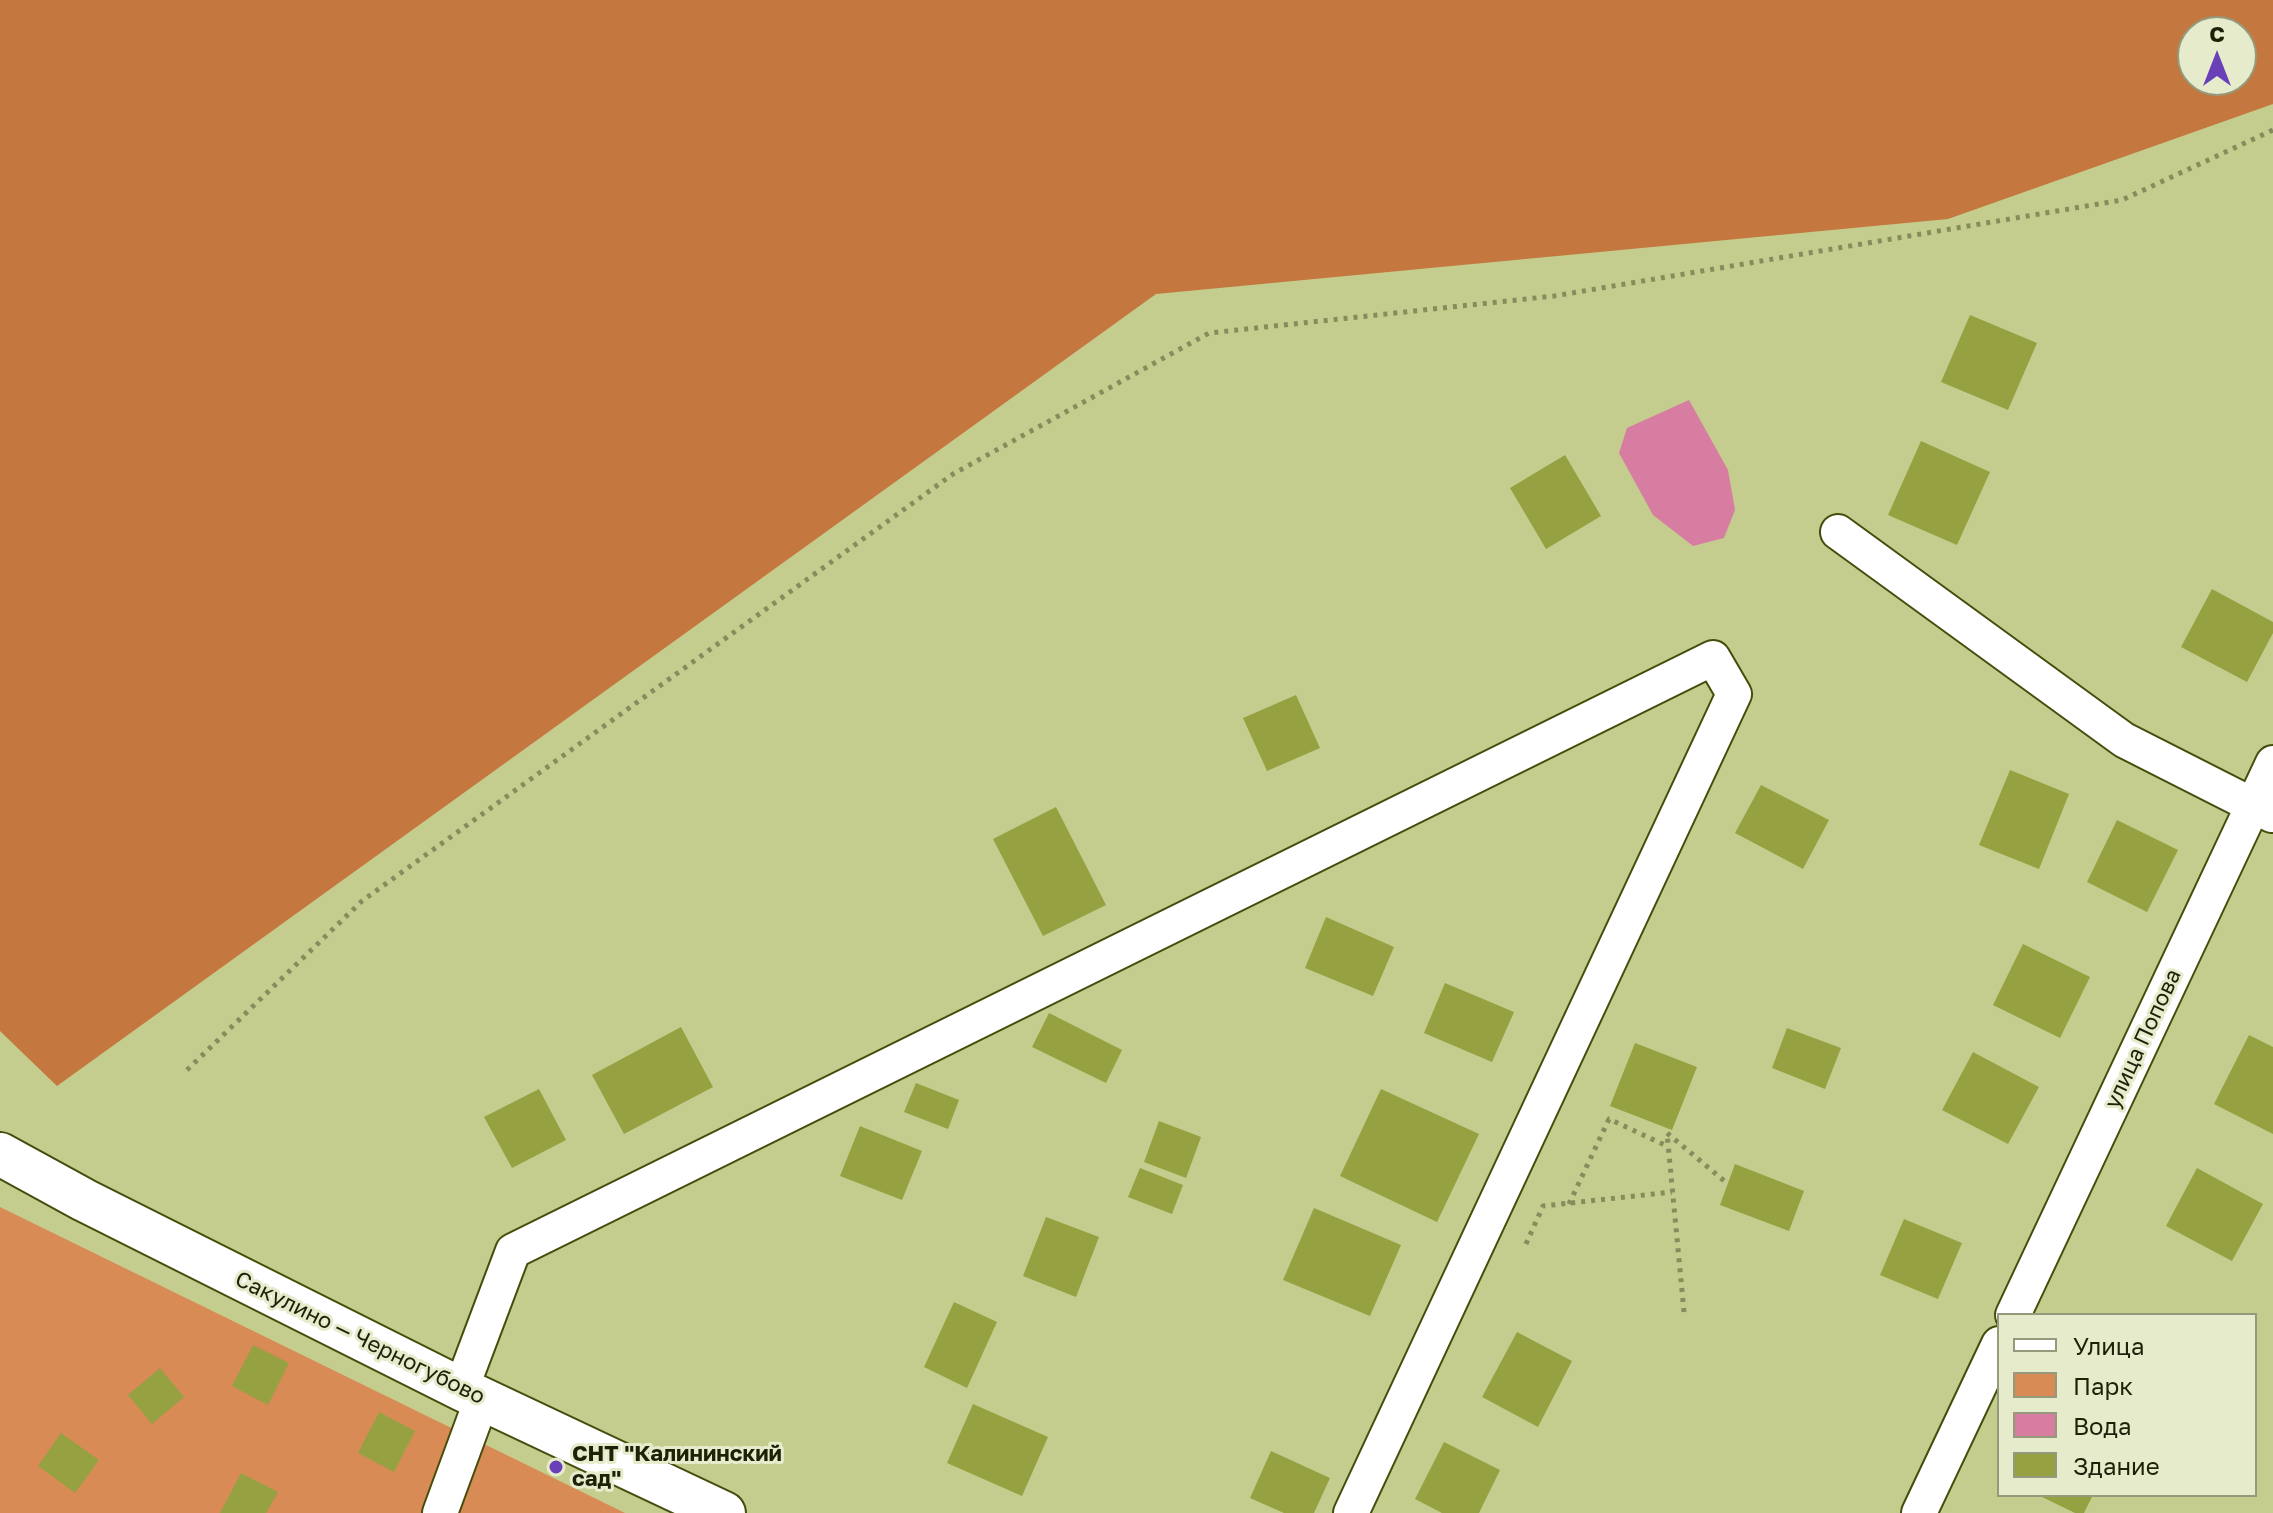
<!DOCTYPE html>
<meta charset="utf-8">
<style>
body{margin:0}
#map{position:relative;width:2273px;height:1513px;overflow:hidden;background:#c4cd8e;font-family:"Golos Text",sans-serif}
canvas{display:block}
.legend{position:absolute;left:1997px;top:1313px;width:260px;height:184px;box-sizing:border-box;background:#e5ebcb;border:2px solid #959a7d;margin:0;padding:10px 14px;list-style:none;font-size:24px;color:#1e2108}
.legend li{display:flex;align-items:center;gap:16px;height:40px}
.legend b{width:40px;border:2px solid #959a7d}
.north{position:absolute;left:2177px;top:16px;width:80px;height:80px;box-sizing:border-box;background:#e5ebcb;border:2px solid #959a7d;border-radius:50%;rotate:0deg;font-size:22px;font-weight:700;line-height:32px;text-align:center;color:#1e2108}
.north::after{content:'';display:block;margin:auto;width:28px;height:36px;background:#6a40b8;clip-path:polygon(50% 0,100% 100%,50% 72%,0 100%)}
</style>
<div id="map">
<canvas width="2273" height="1513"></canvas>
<ul class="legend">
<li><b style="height:10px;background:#fff"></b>Улица</li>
<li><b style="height:22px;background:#d88b55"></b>Парк</li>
<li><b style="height:22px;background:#d87da2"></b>Вода</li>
<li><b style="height:22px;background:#96a141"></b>Здание</li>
</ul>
<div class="north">С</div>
</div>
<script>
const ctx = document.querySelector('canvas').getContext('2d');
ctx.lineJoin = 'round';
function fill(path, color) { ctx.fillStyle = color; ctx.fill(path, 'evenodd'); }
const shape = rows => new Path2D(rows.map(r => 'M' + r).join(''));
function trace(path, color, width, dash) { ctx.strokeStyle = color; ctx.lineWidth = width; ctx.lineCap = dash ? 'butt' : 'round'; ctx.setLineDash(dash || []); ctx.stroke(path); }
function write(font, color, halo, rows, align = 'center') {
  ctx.font = font + ' "Golos Text",sans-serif'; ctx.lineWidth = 6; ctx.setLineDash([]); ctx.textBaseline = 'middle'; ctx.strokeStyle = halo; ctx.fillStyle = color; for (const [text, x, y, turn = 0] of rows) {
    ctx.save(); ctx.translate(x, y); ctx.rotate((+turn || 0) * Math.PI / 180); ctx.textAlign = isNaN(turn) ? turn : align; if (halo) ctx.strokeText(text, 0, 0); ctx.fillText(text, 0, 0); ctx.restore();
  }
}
const green = shape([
 [0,1207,625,1513,0,1513]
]);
const forest = shape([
 [0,0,2273,0,2273,104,1948,219,1156,294,57,1086,0,1031],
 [2193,32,2241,32,2241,80,2193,80]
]);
const water = shape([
 [1689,400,1728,470,1735,510,1724,538,1693,546,1653,515,1619,453,1627,428]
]);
const building = shape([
 [1970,315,2037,343,2008,410,1941,382],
 [1921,441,1990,472,1957,545,1888,515],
 [1565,455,1601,516,1546,549,1510,488],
 [2212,589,2273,622,2273,633,2247,682,2181,647],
 [1296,695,1320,748,1267,771,1243,718],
 [2010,770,2069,794,2039,869,1979,845],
 [1761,785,1829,820,1803,869,1735,833],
 [1056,807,1106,905,1043,936,993,839],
 [2117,820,2178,850,2147,912,2087,882],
 [1326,917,1394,947,1373,996,1305,968],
 [2023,944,2090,977,2060,1038,1993,1005],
 [1445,983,1514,1012,1492,1062,1424,1033],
 [1049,1013,1122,1050,1106,1083,1032,1047],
 [681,1027,713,1087,624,1134,592,1075],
 [1787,1028,1841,1048,1825,1089,1772,1068],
 [2249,1035,2273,1047,2273,1134,2214,1104],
 [1635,1043,1697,1067,1672,1130,1610,1106],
 [1973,1052,2039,1087,2008,1144,1942,1110],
 [916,1083,959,1100,948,1129,904,1112],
 [539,1089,566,1140,512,1168,484,1117],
 [1381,1089,1479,1134,1437,1222,1340,1176],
 [1159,1121,1201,1137,1186,1178,1144,1162],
 [860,1126,922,1151,902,1200,840,1176],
 [1735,1164,1804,1191,1789,1231,1720,1205],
 [1140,1168,1183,1185,1172,1214,1128,1197],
 [2197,1168,2263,1204,2232,1261,2166,1226],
 [1314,1208,1401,1245,1370,1316,1283,1280],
 [1046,1217,1099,1237,1076,1297,1023,1276],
 [1904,1219,1962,1243,1938,1299,1880,1275],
 [954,1302,997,1322,967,1388,924,1367],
 [1517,1332,1572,1361,1538,1427,1482,1397],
 [253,1345,289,1363,268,1405,232,1386],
 [160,1368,184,1397,152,1424,128,1395],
 [973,1404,1048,1437,1022,1496,947,1463],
 [379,1412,415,1431,394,1472,358,1453],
 [61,1433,99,1460,75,1493,38,1466],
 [1444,1442,1500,1470,1479,1513,1442,1513,1415,1499],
 [1271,1451,1330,1478,1314,1513,1284,1513,1250,1498],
 [241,1473,278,1492,266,1513,220,1513],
 [2038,1495,2093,1495,2084,1513,2075,1513]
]);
const path = shape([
 [187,1070,362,901,953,474,1209,333,1554,296,2122,200,2273,130],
 [1569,1204,1609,1119,1667,1146],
 [1526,1244,1543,1206,1672,1192],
 [1684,1312,1667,1133,1728,1184]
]);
const minor = shape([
 [1838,532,2124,740,2272,815],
 [2013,1315,2273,763],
 [461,1389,513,1251,1713,658,1734,694,1351,1513],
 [440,1513,482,1399],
 [1919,1513,1999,1344]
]);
const tertiary = shape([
 [0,1154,84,1200,461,1389,724,1513]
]);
const markers = [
 [556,1467,8,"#6a40b8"]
];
const streetNames = [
 ["улица Попова",2143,1039,-65],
 ["Сакулино — Черногубово",360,1338,26]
];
const poiNames = [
 ["СНТ \"Калининский",572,1454],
 ["сад\"",572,1479]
];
fill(green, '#d88b55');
fill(forest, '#c4773e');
fill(water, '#d87da2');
fill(building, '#96a141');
trace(minor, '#464c0b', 38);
trace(tertiary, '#464c0b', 46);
trace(path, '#868d5c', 5, [4, 6]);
trace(minor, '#fff', 34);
trace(tertiary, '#fff', 42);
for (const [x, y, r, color] of markers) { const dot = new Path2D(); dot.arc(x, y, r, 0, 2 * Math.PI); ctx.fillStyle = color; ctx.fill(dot); trace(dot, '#e5ebcb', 3); }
write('22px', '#1e2108', '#e5ebcb', streetNames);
write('bold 22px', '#1e2108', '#e5ebcb', poiNames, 'left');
</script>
